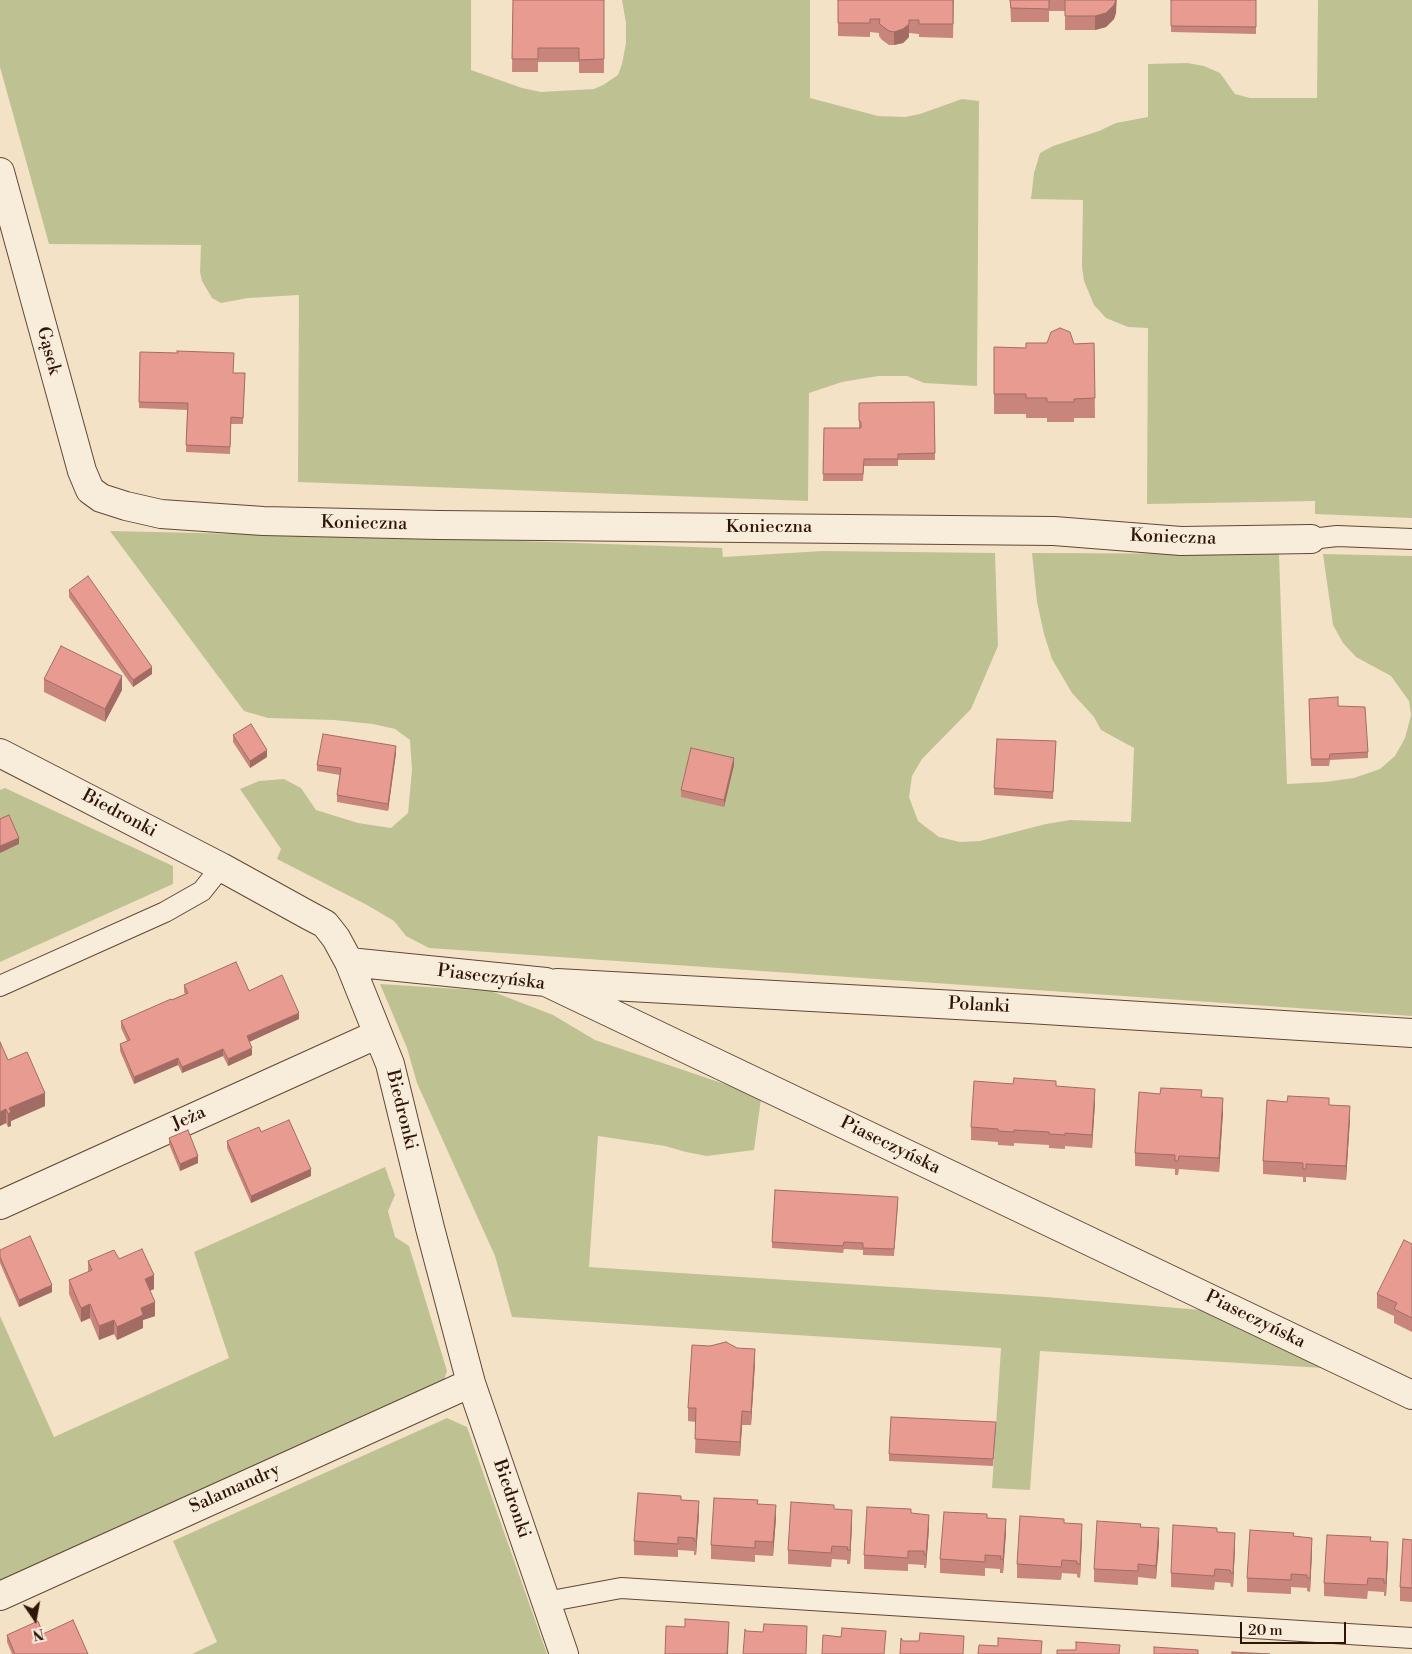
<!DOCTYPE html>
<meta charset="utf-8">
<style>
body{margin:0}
#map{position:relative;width:1412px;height:1654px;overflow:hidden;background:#f4e2c7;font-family:"Libre Bodoni",serif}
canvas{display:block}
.north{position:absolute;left:10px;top:1594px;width:50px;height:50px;-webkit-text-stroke:4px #f8ecdb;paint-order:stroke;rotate:168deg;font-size:14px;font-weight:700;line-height:20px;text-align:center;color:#2e1506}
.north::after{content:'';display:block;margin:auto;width:18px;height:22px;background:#2e1506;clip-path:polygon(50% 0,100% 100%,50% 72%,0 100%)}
.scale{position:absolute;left:1240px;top:1622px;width:106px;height:22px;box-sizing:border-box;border:2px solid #2e1506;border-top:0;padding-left:6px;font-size:15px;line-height:18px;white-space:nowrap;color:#2e1506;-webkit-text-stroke:4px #f8ecdb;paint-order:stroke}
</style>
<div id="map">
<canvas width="1412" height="1654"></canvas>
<div class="north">N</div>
<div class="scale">20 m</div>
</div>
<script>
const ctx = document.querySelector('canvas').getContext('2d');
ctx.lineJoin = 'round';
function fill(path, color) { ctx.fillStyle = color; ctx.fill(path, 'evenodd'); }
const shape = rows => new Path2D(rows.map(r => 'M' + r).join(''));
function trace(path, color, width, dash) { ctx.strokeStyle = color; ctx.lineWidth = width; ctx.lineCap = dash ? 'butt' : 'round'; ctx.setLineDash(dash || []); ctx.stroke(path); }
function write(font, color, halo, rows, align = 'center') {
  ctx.font = font + ' "Libre Bodoni",serif'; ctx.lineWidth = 4; ctx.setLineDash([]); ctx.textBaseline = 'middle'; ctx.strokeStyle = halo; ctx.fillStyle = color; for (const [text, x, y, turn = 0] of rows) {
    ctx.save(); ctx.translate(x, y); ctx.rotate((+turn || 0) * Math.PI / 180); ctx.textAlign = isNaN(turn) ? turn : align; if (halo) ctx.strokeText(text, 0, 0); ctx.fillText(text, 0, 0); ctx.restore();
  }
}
const green = shape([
 [0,0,471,0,471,70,522,88,541,92,594,89,603,85,618,75,622,64,626,43,626,23,622,0,810,0,810,98,878,116,905,117,920,114,962,99,979,101,977,386,924,383,907,376,878,376,842,382,809,393,808,501,298,482,299,295,248,298,221,303,212,298,202,281,200,272,201,245,49,244,0,67],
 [1318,0,1412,0,1412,518,1315,514,1315,501,1147,504,1148,328,1128,327,1106,318,1094,305,1084,281,1082,267,1083,200,1031,199,1034,173,1040,153,1053,146,1099,131,1116,123,1148,117,1148,64,1187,63,1204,66,1220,73,1235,94,1250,98,1317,98],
 [110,531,463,539,722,548,723,557,823,551,995,553,998,646,971,709,922,759,912,776,909,797,918,821,939,837,960,842,980,841,1046,824,1070,820,1131,822,1134,748,1101,730,1094,717,1072,693,1052,659,1044,634,1037,602,1032,553,1279,554,1287,784,1325,782,1354,778,1380,769,1395,756,1405,738,1411,715,1409,701,1391,676,1356,657,1343,643,1333,625,1323,554,1412,556,1412,1016,429,948,406,936,394,921,367,905,277,859,281,849,240,789,259,781,284,779,301,788,316,810,358,823,391,828,408,813,412,770,410,740,395,729,373,724,334,720,268,718,244,711],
 [5,788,173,866,173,884,0,962,0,790],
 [380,984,491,991,553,1015,595,1040,748,1092,761,1099,754,1150,707,1156,686,1152,665,1146,598,1136,589,1267,1046,1297,1201,1310,1323,1368,1040,1351,1030,1490,992,1488,1001,1348,512,1317,495,1256,417,1083,407,1048],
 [385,1167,395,1195,388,1211,395,1237,409,1246,447,1371,443,1383,0,1581,0,1316,54,1437,229,1358,194,1252],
 [447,1418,467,1427,547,1654,192,1654,217,1642,173,1541]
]);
const service = shape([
 [1311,539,1337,536,1412,539],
 [0,986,165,912,202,891,221,867],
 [546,1602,621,1588,1412,1638]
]);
const minor = shape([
 [0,172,82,471,90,490,101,498,126,506,161,514,263,521,439,525,1054,531,1181,541,1311,539],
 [0,753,221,867,308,915,325,924,336,938,349,962,390,1064,430,1228,471,1383,564,1654],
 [349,962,546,982,1412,1395],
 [557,983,1029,1009,1412,1033],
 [0,1205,378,1034],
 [0,1596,471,1383]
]);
const wall = shape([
 [513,0,604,0,604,73,579,73,579,62,538,62,538,72,512,72],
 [838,0,954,0,953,38,919,37,919,34,909,33,909,37,903,43,894,45,889,45,882,40,879,36,879,33,870,32,870,37,838,36],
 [1010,0,1117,0,1116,13,1114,19,1106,27,1095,30,1065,30,1065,11,1049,11,1049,22,1011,22],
 [1171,0,1256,0,1256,34,1171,32],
 [1094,343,1095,418,1074,418,1074,422,1047,422,1047,418,1026,418,1026,414,994,414,994,347,1026,348,1074,344],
 [140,352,233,373,245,373,243,424,231,424,230,454,186,452,187,410,139,408],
 [934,402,935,460,898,460,898,466,864,466,863,481,823,481,824,428,859,428,859,403],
 [69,590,152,674,133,687,69,597],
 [44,679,122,690,105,722,44,692],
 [1309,699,1338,706,1368,752,1368,758,1330,760,1329,766,1311,766],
 [233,735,267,757,250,768,233,742],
 [1056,741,1053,799,994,795,994,788],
 [396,753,388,811,337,802,337,795,340,775,317,771,317,765],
 [734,765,724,807,681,797,681,790],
 [184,985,249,991,299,1019,249,1042,252,1055,228,1066,223,1056,182,1073,178,1065,134,1084,120,1051,120,1044,127,1041,121,1028,121,1021,185,994,184,992],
 [8,1060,45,1106,11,1121,11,1126,8,1127,6,1123,0,1126],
 [1056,1086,1095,1103,1092,1148,1065,1146,1065,1149,1049,1148,1049,1145,1014,1143,1014,1146,998,1145,998,1142,971,1140,971,1127],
 [1202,1097,1223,1112,1219,1172,1179,1169,1178,1175,1175,1175,1175,1169,1135,1166,1135,1153],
 [1329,1105,1350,1119,1346,1180,1306,1177,1306,1182,1303,1182,1303,1177,1263,1174,1263,1161],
 [261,1132,311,1176,251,1203,227,1148,227,1141],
 [169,1138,198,1163,180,1171,169,1144],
 [898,1204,894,1256,863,1255,863,1250,844,1249,843,1253,772,1248,772,1242],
 [1412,1244,1412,1332,1394,1323,1394,1316,1377,1308,1377,1294],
 [0,1250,52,1292,19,1307,0,1263],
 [119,1259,154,1289,150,1290,155,1316,143,1320,143,1328,117,1340,114,1334,99,1340,90,1318,81,1322,69,1294,69,1280,88,1272,88,1261],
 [755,1363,751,1425,742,1425,740,1456,695,1453,696,1422,688,1421,688,1408],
 [996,1429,993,1466,889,1461,889,1454],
 [681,1500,699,1514,696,1555,694,1555,694,1551,678,1550,678,1557,634,1555,634,1541],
 [758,1504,776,1518,773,1556,755,1555,755,1562,711,1559,711,1545],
 [834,1509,852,1523,850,1564,847,1564,847,1560,832,1559,831,1567,788,1564,788,1550],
 [911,1513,929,1528,926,1568,924,1568,924,1565,908,1564,908,1571,864,1569,864,1555],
 [987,1518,1006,1532,1003,1573,1000,1573,1000,1569,985,1568,985,1576,940,1573,940,1559],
 [1064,1523,1082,1537,1080,1578,1077,1577,1077,1574,1062,1573,1061,1580,1017,1578,1017,1564],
 [1141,1527,1159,1542,1156,1579,1138,1577,1138,1585,1094,1582,1094,1569],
 [1217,1532,1235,1547,1233,1587,1231,1587,1230,1583,1215,1582,1214,1590,1171,1587,1171,1573],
 [1294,1536,1312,1551,1310,1592,1307,1591,1307,1588,1291,1587,1291,1594,1247,1592,1247,1578],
 [1412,1540,1412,1602,1400,1601,1400,1587],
 [1371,1541,1388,1556,1386,1596,1384,1596,1384,1592,1368,1591,1367,1599,1324,1596,1324,1583],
 [43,1634,88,1654,12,1654,7,1642,7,1635]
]);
const shadedWall = shape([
 [1116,0,1116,13,1114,19,1106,27,1095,30,1095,16],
 [909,20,909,37,903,43,894,45,894,32],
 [152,667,152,674,133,687,133,680],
 [122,676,122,690,105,722,105,709],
 [396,746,396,753,388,811,388,804],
 [267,750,267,757,250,768,250,761],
 [734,758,734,765,724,807,724,800],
 [19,838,19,844,0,853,0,846],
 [299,1013,299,1019,247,1043,247,1036],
 [252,1048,252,1055,228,1066,228,1059],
 [223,1049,223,1056,182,1073,182,1067],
 [178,1058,178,1065,134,1084,134,1077],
 [1095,1089,1095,1103,1092,1148,1092,1135],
 [45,1093,45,1106,11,1121,11,1126,8,1127,8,1114,9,1108],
 [1223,1098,1223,1112,1219,1172,1219,1158],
 [1350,1106,1350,1119,1346,1180,1346,1166],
 [6,1109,6,1123,0,1126,0,1112],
 [198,1156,198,1163,180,1171,180,1164],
 [311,1169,311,1176,251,1203,251,1196],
 [154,1275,154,1289,145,1293,145,1279],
 [52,1285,52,1292,19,1307,19,1300],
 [155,1302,155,1316,143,1320,143,1328,117,1340,117,1327,141,1308],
 [90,1304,90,1318,81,1322,81,1308],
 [114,1320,114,1334,99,1340,99,1326],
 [755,1349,755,1363,751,1425,751,1412],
 [742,1411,742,1425,740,1456,740,1442],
 [699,1501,699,1514,696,1555,696,1541],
 [776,1505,776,1518,773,1556,773,1542],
 [852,1510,852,1523,850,1564,850,1550],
 [929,1515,929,1528,926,1568,926,1555],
 [1006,1519,1006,1532,1003,1573,1003,1559],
 [1082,1524,1082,1537,1080,1578,1080,1564],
 [1159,1528,1159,1542,1156,1579,1156,1566],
 [1235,1533,1235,1547,1233,1587,1233,1573],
 [1312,1538,1312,1551,1310,1592,1310,1578],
 [1388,1542,1388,1556,1386,1596,1386,1583],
 [729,1622,728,1654,727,1654]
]);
const building = shape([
 [513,0,604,0,604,59,579,60,579,48,538,48,538,59,512,59,513,0],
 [838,0,953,0,953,24,919,24,919,20,909,20,909,24,903,29,894,32,889,31,882,26,879,23,880,19,870,19,870,23,838,23,838,0],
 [1010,0,1049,0,1049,9,1011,8,1010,0],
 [1065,0,1116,0,1114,5,1106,13,1095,16,1065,16,1065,0],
 [1171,0,1256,0,1256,27,1171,26,1171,0],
 [1060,328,1070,332,1074,344,1094,343,1095,398,1074,399,1074,402,1047,402,1047,398,1026,398,1026,394,994,394,994,347,1026,348,1026,343,1047,343,1051,332,1060,328],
 [177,351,234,353,233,373,245,373,243,418,231,417,230,447,186,445,188,403,139,402,140,352,178,353,177,351],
 [934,402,935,453,898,454,898,459,864,459,863,474,823,474,824,428,861,428,861,422,859,421,859,403,934,402],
 [88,576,152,667,133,680,69,590,88,576],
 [61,646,122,676,105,709,44,679,61,646],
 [1338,697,1338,706,1365,707,1368,752,1330,754,1329,759,1311,759,1309,699,1338,697],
 [251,724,267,750,250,761,233,735,251,724],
 [323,734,396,746,388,804,337,795,341,768,317,765,323,734],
 [997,739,1056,741,1053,792,994,788,997,739],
 [691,748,734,758,724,800,681,790,691,748],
 [9,815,19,838,0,846,0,819,9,815],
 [236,962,249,991,282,975,299,1013,247,1036,252,1048,228,1059,223,1049,182,1067,178,1058,134,1077,120,1044,130,1040,121,1021,171,999,172,1000,188,993,184,985,236,962],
 [0,1042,8,1060,27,1052,45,1093,9,1108,11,1112,8,1114,6,1109,0,1112,0,1042],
 [1014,1078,1056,1081,1056,1086,1095,1089,1092,1135,1065,1133,1065,1135,1049,1134,1049,1132,1014,1130,1014,1132,998,1131,998,1129,971,1127,974,1081,1013,1084,1014,1078],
 [1161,1088,1202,1090,1201,1097,1223,1098,1219,1158,1179,1156,1178,1161,1175,1161,1175,1155,1135,1153,1139,1092,1160,1094,1161,1088],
 [1288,1096,1329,1098,1329,1105,1350,1106,1346,1166,1306,1164,1306,1169,1303,1169,1303,1163,1263,1161,1267,1100,1287,1102,1288,1096],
 [289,1120,311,1169,251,1196,227,1141,259,1127,261,1132,289,1120],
 [188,1130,198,1156,180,1164,169,1138,188,1130],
 [775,1190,898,1197,894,1249,863,1248,863,1243,844,1242,843,1246,772,1242,775,1190],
 [30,1236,52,1285,19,1300,0,1257,0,1250,30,1236],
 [1404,1240,1412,1244,1412,1318,1394,1309,1397,1303,1377,1294,1404,1240],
 [142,1249,154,1275,145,1279,155,1302,141,1308,143,1315,117,1327,114,1320,99,1326,90,1304,81,1308,69,1280,92,1270,88,1261,114,1250,119,1259,142,1249],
 [726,1342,737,1348,755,1349,751,1412,742,1411,740,1442,695,1439,696,1408,688,1408,692,1345,710,1346,726,1342],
 [891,1417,996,1422,993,1459,889,1454,891,1417],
 [638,1493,681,1496,681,1500,699,1501,696,1541,694,1541,694,1538,678,1537,678,1544,634,1541,638,1493],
 [714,1498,758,1500,757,1504,776,1505,773,1542,755,1541,755,1548,711,1545,714,1498],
 [791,1502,834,1505,834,1509,852,1510,850,1550,847,1550,848,1547,832,1546,831,1553,788,1550,791,1502],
 [867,1507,911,1509,911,1513,929,1515,926,1555,924,1555,924,1551,908,1551,908,1558,864,1555,867,1507],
 [944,1512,987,1514,987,1518,1006,1519,1003,1559,1000,1559,1001,1556,985,1555,985,1562,940,1559,944,1512],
 [1020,1516,1064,1519,1064,1523,1082,1524,1080,1564,1077,1564,1077,1561,1062,1560,1061,1567,1017,1564,1020,1516],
 [1097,1521,1141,1524,1140,1527,1159,1528,1156,1566,1138,1564,1138,1571,1094,1569,1097,1521],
 [1173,1525,1217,1528,1217,1532,1235,1533,1233,1573,1231,1573,1230,1570,1215,1569,1214,1576,1171,1573,1173,1525],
 [1250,1530,1294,1533,1293,1536,1312,1538,1310,1578,1307,1578,1307,1575,1291,1574,1291,1580,1247,1578,1250,1530],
 [1327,1535,1371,1537,1370,1541,1388,1542,1386,1583,1384,1583,1384,1579,1368,1578,1367,1585,1324,1583,1327,1535],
 [1403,1539,1412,1540,1412,1588,1400,1587,1403,1539],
 [685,1619,729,1622,727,1654,665,1654,666,1626,685,1627,685,1619],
 [73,1620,88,1654,15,1654,7,1635,38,1621,43,1634,73,1620],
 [764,1624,807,1626,806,1654,743,1654,745,1629,746,1631,763,1632,764,1624],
 [842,1628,886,1631,884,1654,822,1654,823,1635,841,1637,842,1628],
 [920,1633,964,1636,963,1654,900,1654,901,1638,903,1641,919,1641,920,1633],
 [998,1638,1042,1641,1041,1654,978,1654,979,1645,998,1646,998,1638],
 [1076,1642,1120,1645,1119,1654,1057,1654,1057,1650,1076,1650,1076,1642],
 [1154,1647,1198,1650,1198,1654,1154,1654,1154,1647],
 [1232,1652,1270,1654,1232,1654,1232,1652]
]);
const streetNames = [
 ["Gąsek",48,351,75],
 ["Konieczna",364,524,1],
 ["Konieczna",769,528],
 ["Konieczna",1173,538,2],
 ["Biedronki",119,814,28],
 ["Piaseczyńska",491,978,7],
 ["Polanki",979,1006,3],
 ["Biedronki",401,1110,76],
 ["Jeża",189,1119,-24],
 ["Piaseczyńska",890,1146,26],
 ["Piaseczyńska",1255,1320,26],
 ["Salamandry",235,1489,-24],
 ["Biedronki",511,1499,71]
];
fill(green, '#bec293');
trace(service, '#604836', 22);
trace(minor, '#604836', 30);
trace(service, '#f8ecdb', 20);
trace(minor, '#f8ecdb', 28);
fill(wall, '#c8857c');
fill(shadedWall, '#a26c65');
fill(building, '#e89b90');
trace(building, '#a26c65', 1);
write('18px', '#2e1506', '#f8ecdb', streetNames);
</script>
